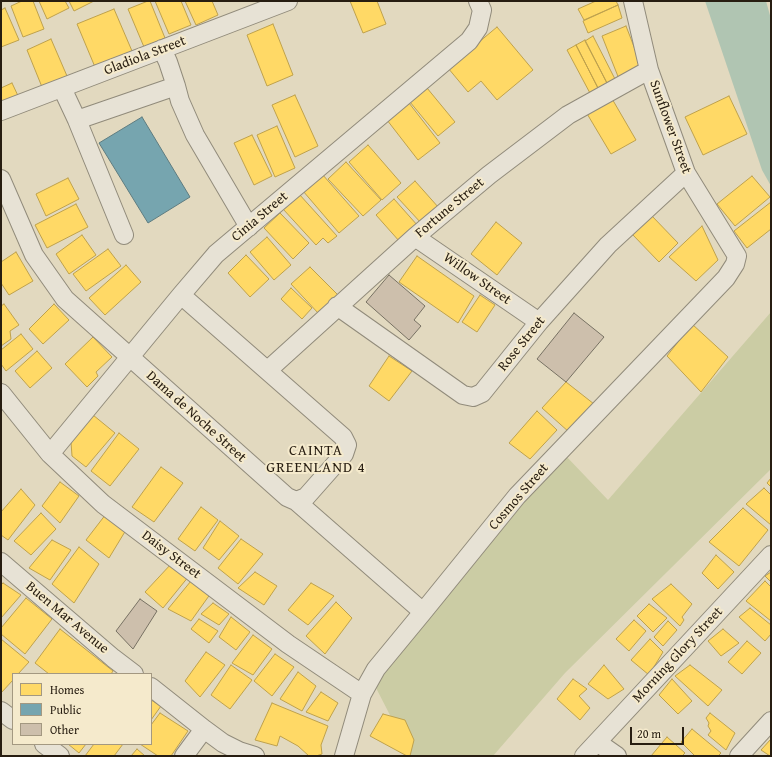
<!DOCTYPE html>
<style>
body{margin:0}
#map{position:relative;width:772px;height:757px;overflow:hidden;background:#e2d9bf;font-family:"Gentium Book Plus",serif}
canvas{display:block}
.frame{position:absolute;inset:0;border:2px solid #271d11;pointer-events:none}
.legend{position:absolute;left:12px;top:673px;width:140px;height:72px;box-sizing:border-box;background:#f5eacc;border:1px solid #a39881;margin:0;padding:5px 7px;list-style:none;font-size:12px;color:#271d11}
.legend li{display:flex;align-items:center;gap:8px;height:20px}
.legend b{width:20px;border:1px solid #a39881}
.scale{position:absolute;left:630px;top:727px;width:54px;height:18px;box-sizing:border-box;border:2px solid #271d11;border-top:0;padding-left:5px;font-size:12px;line-height:14px;white-space:nowrap;color:#271d11;-webkit-text-stroke:3px #f5eacc;paint-order:stroke}
</style>
<div id="map">
<canvas width="772" height="757"></canvas>
<div class="frame"></div>
<ul class="legend">
<li><b style="height:11px;background:#ffd966"></b>Homes</li>
<li><b style="height:11px;background:#76a5af"></b>Public</li>
<li><b style="height:11px;background:#cdbfac"></b>Other</li>
</ul>
<div class="scale">20 m</div>
</div>
<script>
const ctx = document.querySelector('canvas').getContext('2d');
ctx.lineJoin = 'round';
function fill(path, color) { ctx.fillStyle = color; ctx.fill(path, 'evenodd'); }
const shape = rows => new Path2D(rows.map(r => 'M' + r).join(''));
function trace(path, color, width, dash) { ctx.strokeStyle = color; ctx.lineWidth = width; ctx.lineCap = dash ? 'butt' : 'round'; ctx.setLineDash(dash || []); ctx.stroke(path); }
function write(font, color, halo, rows, align = 'center') {
  ctx.font = font + ' "Gentium Book Plus",serif'; ctx.lineWidth = 4; ctx.setLineDash([]); ctx.textBaseline = 'middle'; ctx.strokeStyle = halo; ctx.fillStyle = color; for (const [text, x, y, turn = 0] of rows) {
    ctx.save(); ctx.translate(x, y); ctx.rotate((+turn || 0) * Math.PI / 180); ctx.textAlign = isNaN(turn) ? turn : align; if (halo) ctx.strokeText(text, 0, 0); ctx.fillText(text, 0, 0); ctx.restore();
  }
}
const green = shape([
 [771,312,771,469,565,673,493,756,411,756,374,684,521,503,565,455,608,500]
]);
const water = shape([
 [705,1,766,1,771,19,771,186,762,170]
]);
const homes = shape([
 [22,1,33,1,44,29,23,37,11,6,22,1],
 [39,1,65,1,69,8,47,19,39,1],
 [69,1,94,1,74,11,69,1],
 [148,1,150,1,165,38,144,47,128,9,148,1],
 [155,1,181,1,191,25,169,34,155,1],
 [185,1,212,1,218,15,196,25,185,1],
 [350,1,377,1,386,24,363,33,350,1],
 [596,1,616,1,618,5,584,20,578,9,596,1],
 [618,5,622,18,588,33,583,21,618,5],
 [5,8,19,40,1,47,1,10,5,8],
 [114,9,132,51,95,67,77,24,114,9],
 [273,24,293,75,267,86,247,35,273,24],
 [626,26,643,70,619,79,602,36,626,26],
 [497,27,533,70,497,100,481,81,468,92,448,68,497,27],
 [593,36,616,81,608,85,585,41,593,36],
 [51,39,67,76,42,87,27,50,51,39],
 [585,40,608,85,599,90,576,45,585,40],
 [576,45,599,90,591,95,567,50,576,45],
 [12,83,20,100,1,109,1,88,12,83],
 [427,88,455,122,438,136,410,102,427,88],
 [295,95,318,146,295,157,272,105,295,95],
 [729,96,747,134,703,155,685,117,729,96],
 [611,97,636,140,611,154,586,112,611,97],
 [409,103,440,143,418,160,387,120,409,103],
 [277,126,295,168,275,177,257,135,277,126],
 [252,135,272,176,254,185,234,143,252,135],
 [368,145,401,183,382,200,349,162,368,145],
 [346,162,381,200,363,216,328,179,346,162],
 [322,174,359,216,339,233,303,191,322,174],
 [752,176,770,197,735,226,717,204,752,176],
 [68,178,79,199,46,216,36,194,68,178],
 [415,181,439,208,422,224,397,197,415,181],
 [299,194,337,236,328,243,323,238,316,245,283,209,299,194],
 [394,199,418,226,400,242,376,215,394,199],
 [771,202,771,229,747,248,734,231,771,202],
 [76,204,88,227,47,248,35,225,76,204],
 [280,213,309,243,293,259,264,228,280,213],
 [651,215,678,243,659,262,632,234,651,215],
 [496,222,522,243,497,275,471,254,496,222],
 [702,226,718,260,696,281,669,257,702,226],
 [82,235,96,255,69,274,56,254,82,235],
 [267,237,291,265,274,280,250,252,267,237],
 [108,249,121,266,86,291,73,274,108,249],
 [16,252,33,281,9,295,1,283,1,262,16,252],
 [246,255,269,279,250,297,228,273,246,255],
 [417,256,474,296,458,323,399,282,417,256],
 [126,265,141,282,105,315,89,298,126,265],
 [310,267,338,295,319,314,291,284,310,267],
 [291,288,312,308,302,319,281,299,291,288],
 [480,295,495,305,477,332,462,322,480,295],
 [4,304,19,325,10,331,11,339,1,346,1,306,4,304],
 [54,304,69,320,43,344,29,329,54,304],
 [692,324,728,357,701,392,667,356,692,324],
 [21,334,33,349,6,371,1,364,1,350,21,334],
 [93,337,112,357,96,372,98,376,87,387,65,364,93,337],
 [37,351,52,368,30,388,15,371,37,351],
 [389,356,412,371,389,401,369,386,389,356],
 [566,382,594,404,569,432,542,408,566,382],
 [537,411,557,430,530,459,509,443,537,411],
 [93,415,115,433,86,467,72,456,71,442,93,415],
 [119,433,139,449,110,486,91,471,119,433],
 [161,467,183,483,154,522,132,507,161,467],
 [771,478,771,487,767,483,771,478],
 [60,482,79,496,60,523,42,506,60,482],
 [764,488,771,495,771,525,746,504,764,488],
 [21,489,35,505,8,540,1,535,1,512,21,489],
 [201,507,218,520,195,551,178,539,201,507],
 [743,508,768,530,739,566,709,542,743,508],
 [41,513,56,529,31,555,14,541,41,513],
 [106,514,126,530,109,558,86,540,106,514],
 [220,521,239,536,219,560,203,548,220,521],
 [241,539,263,554,238,584,218,568,241,539],
 [52,540,71,550,50,580,29,568,52,540],
 [79,547,99,564,74,603,52,584,79,547],
 [716,555,734,572,718,589,702,573,716,555],
 [172,563,189,576,163,608,145,592,172,563],
 [255,572,277,586,264,605,238,588,255,572],
 [771,572,771,582,765,576,771,572],
 [191,581,211,593,191,621,168,609,191,581],
 [765,581,771,587,771,621,746,601,765,581],
 [3,583,21,595,1,618,1,585,3,583],
 [311,583,334,596,308,625,288,610,311,583],
 [671,584,692,604,682,617,684,620,680,626,652,599,671,584],
 [26,598,52,619,25,654,1,634,1,628,26,598],
 [336,602,352,618,325,654,306,636,336,602],
 [213,603,229,614,219,625,201,614,213,603],
 [649,604,667,618,653,632,637,616,649,604],
 [750,608,771,625,771,634,765,641,739,617,750,608],
 [231,617,250,632,236,650,219,637,231,617],
 [199,619,218,631,209,643,191,629,199,619],
 [634,620,646,631,629,651,616,639,634,620],
 [668,621,677,630,663,646,654,637,668,621],
 [60,629,113,671,111,674,49,674,35,663,60,629],
 [723,629,739,643,721,656,708,641,723,629],
 [253,635,272,649,253,675,232,663,253,635],
 [1,639,29,662,18,674,13,674,13,680,1,693,1,639],
 [650,639,663,652,649,675,631,660,650,639],
 [747,641,761,653,742,674,728,662,747,641],
 [206,652,225,665,200,697,185,681,206,652],
 [275,654,294,667,272,696,254,681,275,654],
 [231,665,252,680,230,709,211,695,231,665],
 [604,665,624,689,608,699,588,684,604,665],
 [690,665,722,690,708,706,675,676,690,665],
 [298,672,316,686,302,711,280,699,298,672],
 [573,679,587,689,579,696,590,708,580,720,557,699,573,679],
 [672,679,692,701,678,714,659,695,672,679],
 [321,692,338,703,328,721,306,712,321,692],
 [151,700,161,706,151,720,151,700],
 [272,703,328,726,321,745,322,754,316,756,309,756,298,746,280,736,277,746,255,740,272,703],
 [160,713,188,731,171,756,158,756,140,744,151,744,151,725,160,713],
 [710,713,735,733,726,750,708,735,711,731,708,726,709,723,706,718,710,713],
 [383,714,405,720,414,740,410,756,407,756,370,736,383,714],
 [692,729,721,753,718,756,695,756,681,742,692,729],
 [667,737,685,753,682,756,651,756,667,737],
 [771,739,771,756,770,756,761,750,771,739],
 [68,744,86,744,79,753,68,744],
 [94,744,123,744,114,756,85,756,94,744],
 [137,749,145,756,131,756,137,749]
]);
const public = shape([
 [142,117,190,197,148,223,99,143,142,117]
]);
const building = shape([
 [389,275,425,306,414,320,421,326,409,340,366,302,389,275],
 [574,313,604,337,566,382,537,359,574,313],
 [140,599,157,611,133,649,116,631,140,599]
]);
const minor = shape([
 [162,49,168,62,176,86,180,101,195,135,249,227],
 [62,88,77,120,176,86],
 [1,111,288,1],
 [77,120,124,235],
 [1,179,34,255,65,299,287,497,296,501,423,612],
 [415,237,539,322],
 [181,295,343,437,347,445,344,454,306,497,296,501],
 [337,306,463,395,473,397,482,393,539,322,608,245,686,173],
 [268,370,415,237,489,175,568,115,649,70],
 [1,393,50,454,103,504,288,644,362,694],
 [50,454,181,295,216,254,469,41,478,28,482,10,478,1],
 [1,562,113,658,134,674],
 [151,687,204,729,223,743,239,751,255,756],
 [1,711,13,720],
 [597,742,617,756],
 [44,744,60,756],
 [184,756,204,729],
 [344,756,362,694,376,669,423,612,517,496,726,278,735,264,737,256,686,173,649,70,633,1],
 [584,756,771,555],
 [739,756,771,721]
]);
const streetNames = [
 ["Gladiola Street",145,56,-21],
 ["Sunflower Street",670,127,70],
 ["Fortune Street",450,208,-40],
 ["Cinia Street",260,217,-40],
 ["Willow Street",477,279,35],
 ["Rose Street",522,344,-51],
 ["Dama de Noche Street",196,417,42],
 ["Cosmos Street",519,497,-49],
 ["Daisy Street",171,555,37],
 ["Buen Mar Avenue",67,618,40],
 ["Morning Glory Street",678,655,-47]
];
const neighbourhoodNames = [
 ["CAINTA",316,451],
 ["GREENLAND 4",316,468]
];
fill(green, '#cbcca4');
fill(water, '#b0c5b2');
fill(homes, '#ffd966');
trace(homes, '#bea14c', 1);
fill(public, '#76a5af');
trace(public, '#5e7c80', 1);
fill(building, '#cdbfac');
trace(building, '#777163', 1);
trace(minor, '#918b7b', 20);
trace(minor, '#e7e2d5', 18);
write('14px', '#271d11', '#f5eacc', streetNames);
ctx.letterSpacing = '1px';
write('15px', '#271d11', '#f5eacc', neighbourhoodNames);
ctx.letterSpacing = '0px';
</script>
